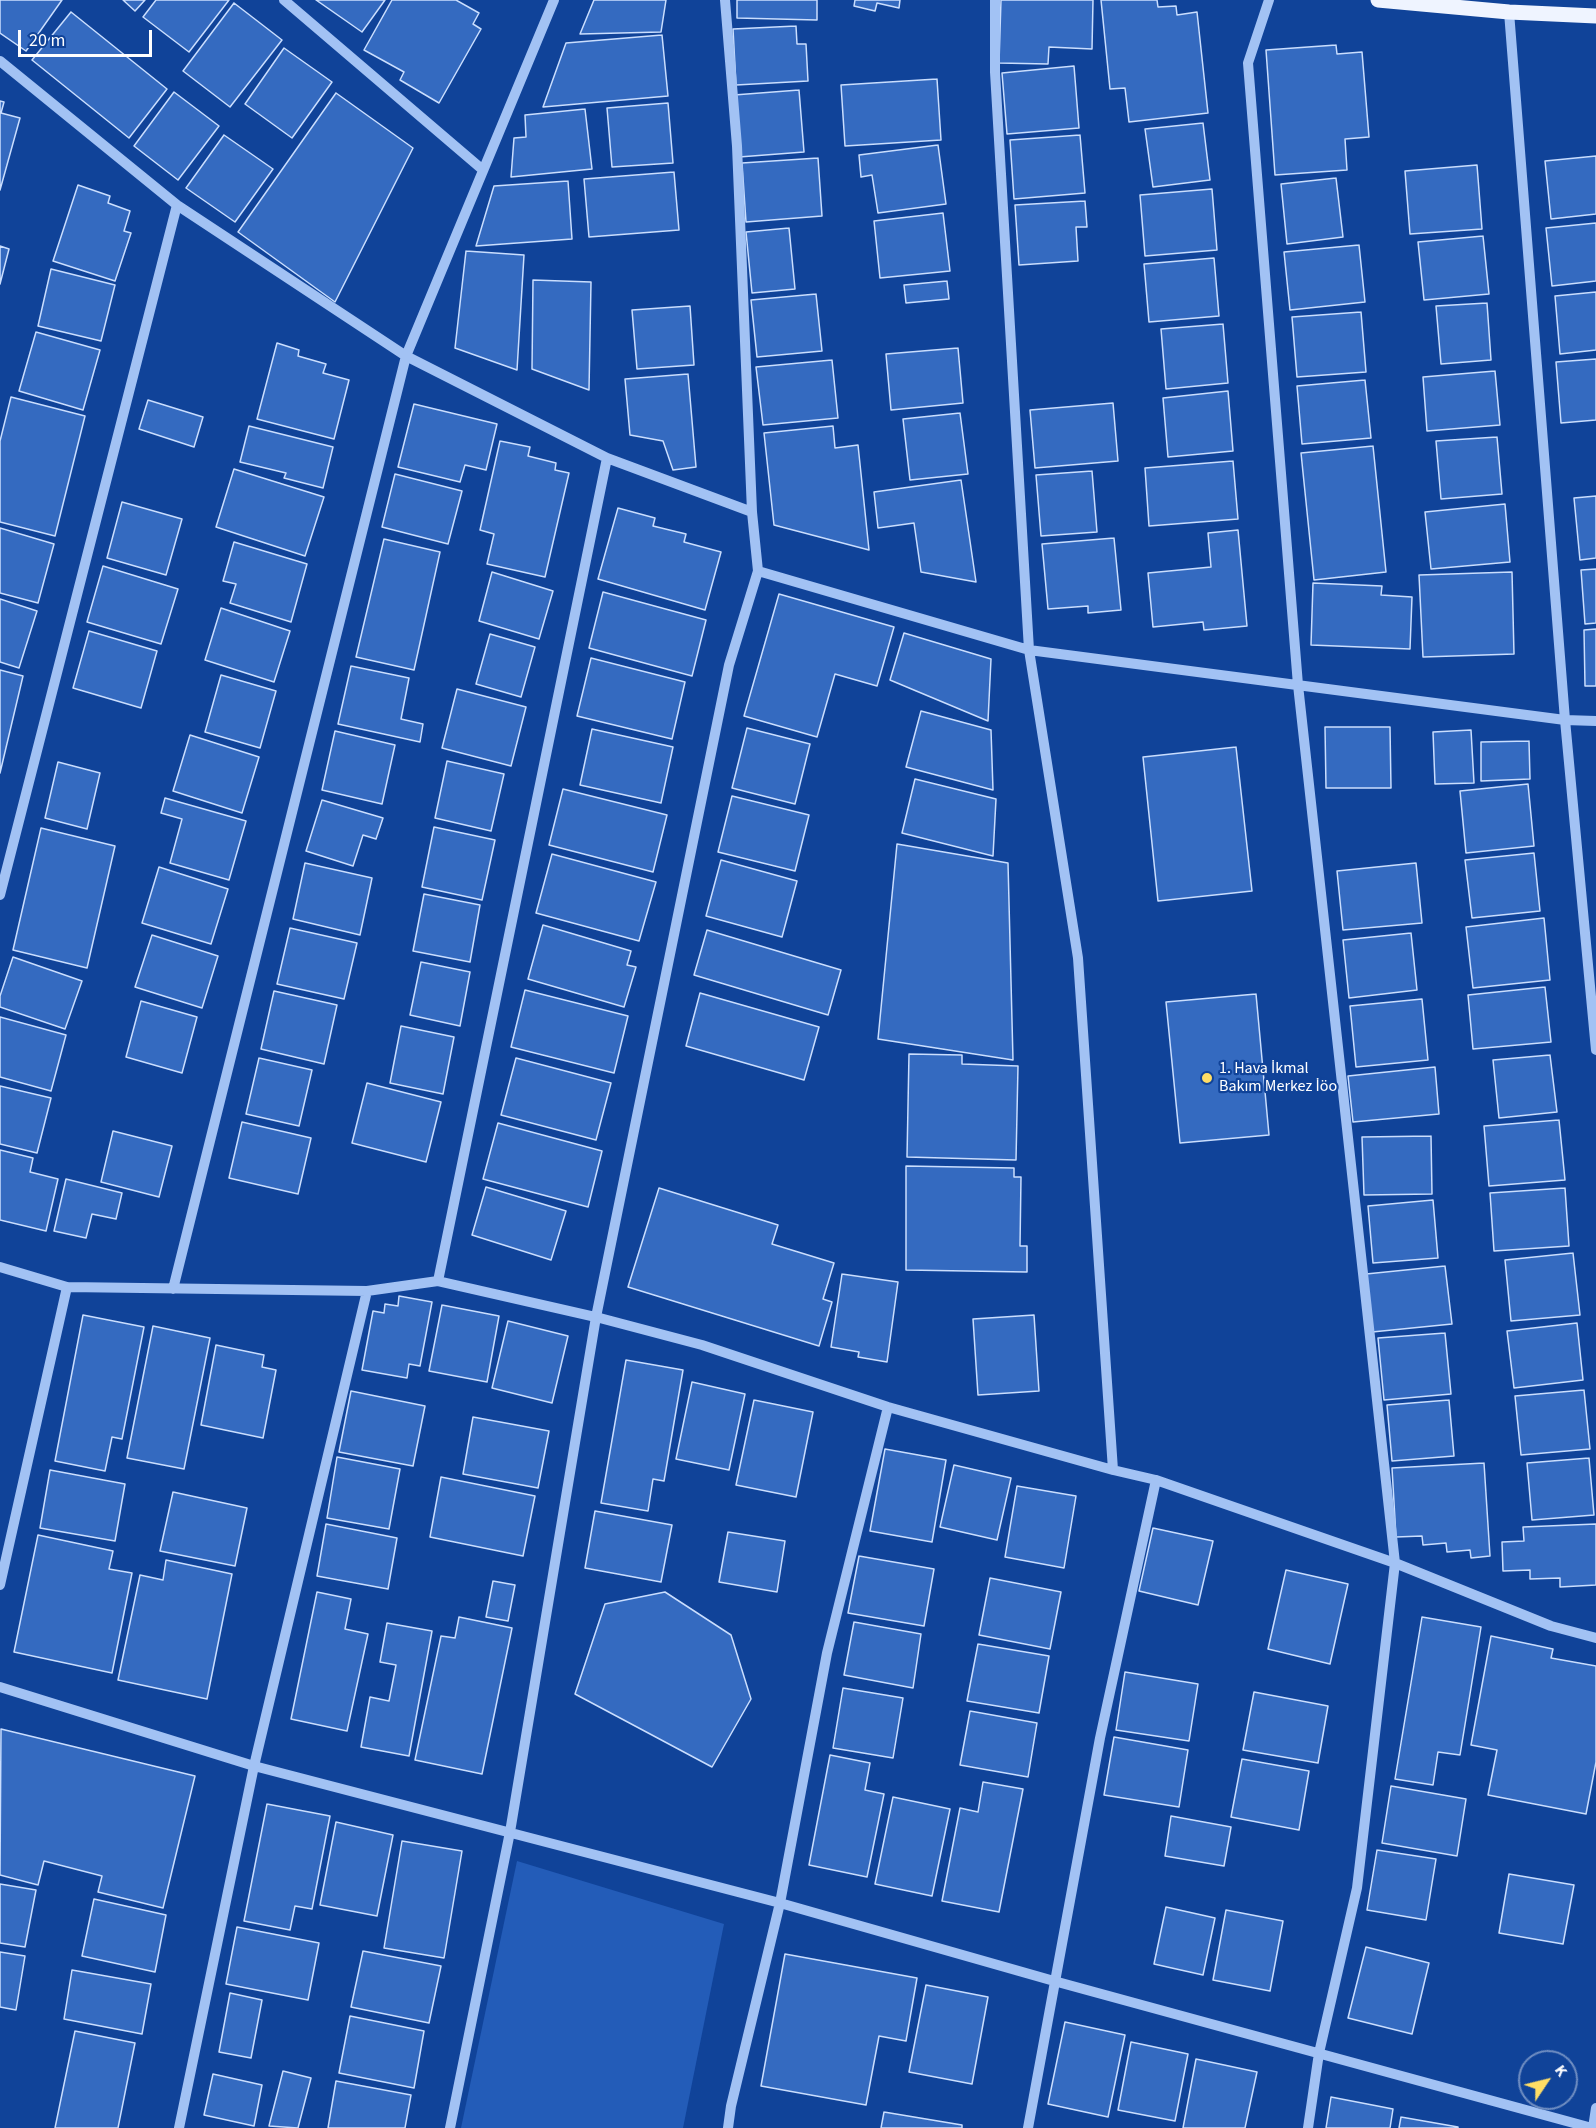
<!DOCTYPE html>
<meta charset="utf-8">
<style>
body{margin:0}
#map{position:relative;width:1596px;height:2128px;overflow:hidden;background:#104399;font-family:"Source Sans 3",sans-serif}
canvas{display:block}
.north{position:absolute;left:1518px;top:2050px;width:60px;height:60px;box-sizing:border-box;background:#104399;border:2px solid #708ec2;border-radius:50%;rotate:55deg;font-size:16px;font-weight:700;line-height:24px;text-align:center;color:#fff}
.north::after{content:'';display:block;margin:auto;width:21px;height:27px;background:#ffdd65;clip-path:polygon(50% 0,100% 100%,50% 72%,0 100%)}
.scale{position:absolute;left:18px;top:30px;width:134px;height:27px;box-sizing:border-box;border:3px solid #fff;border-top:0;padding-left:8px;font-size:18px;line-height:21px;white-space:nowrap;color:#fff;-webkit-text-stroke:4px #104399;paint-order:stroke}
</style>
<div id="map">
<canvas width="1596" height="2128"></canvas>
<div class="north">K</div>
<div class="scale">20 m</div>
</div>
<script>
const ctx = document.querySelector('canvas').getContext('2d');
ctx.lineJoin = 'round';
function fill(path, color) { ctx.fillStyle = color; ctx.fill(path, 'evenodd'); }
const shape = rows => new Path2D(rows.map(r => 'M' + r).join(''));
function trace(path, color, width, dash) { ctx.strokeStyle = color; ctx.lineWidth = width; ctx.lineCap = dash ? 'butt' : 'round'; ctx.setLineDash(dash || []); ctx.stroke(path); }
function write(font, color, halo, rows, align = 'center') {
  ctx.font = font + ' "Source Sans 3",sans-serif'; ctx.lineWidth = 4.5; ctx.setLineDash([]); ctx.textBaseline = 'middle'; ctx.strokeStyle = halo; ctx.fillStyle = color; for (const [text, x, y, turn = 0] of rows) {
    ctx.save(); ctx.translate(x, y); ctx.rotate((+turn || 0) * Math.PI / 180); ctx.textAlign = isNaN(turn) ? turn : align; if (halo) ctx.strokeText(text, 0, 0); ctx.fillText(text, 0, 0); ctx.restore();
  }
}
const green = shape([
 [517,1861,724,1924,683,2128,461,2128]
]);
const building = shape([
 [0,0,62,0,26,51,0,33,0,0],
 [123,0,145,0,135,11,123,0],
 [156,0,229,0,189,52,143,17,156,0],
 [316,0,385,0,362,32,316,0],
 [392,0,456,0,479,13,473,24,481,29,439,103,400,80,404,72,364,50,392,0],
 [594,0,666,0,661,32,580,34,594,0],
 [737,0,817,0,817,20,737,18,737,0],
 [855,0,900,0,899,8,877,3,875,11,854,6,855,0],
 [1001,0,1093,0,1092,49,1049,47,1048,64,999,63,1001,0],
 [1101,0,1157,0,1158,7,1176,6,1177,15,1197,12,1208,113,1129,122,1125,88,1110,89,1101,0],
 [234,3,282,40,230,107,183,71,234,3],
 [71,12,167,89,129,138,32,60,71,12],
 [796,26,797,44,806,44,808,81,736,85,733,29,796,26],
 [662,35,668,96,543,107,566,43,662,35],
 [1336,45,1337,54,1362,52,1369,137,1345,139,1347,170,1275,175,1266,50,1336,45],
 [284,48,332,82,292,138,245,104,284,48],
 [1074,66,1079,128,1007,134,1002,73,1074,66],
 [937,79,941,140,845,146,841,85,937,79],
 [799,90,804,152,739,157,734,95,799,90],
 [174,92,219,126,178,180,134,146,174,92],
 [336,93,413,148,335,302,238,232,336,93],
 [0,101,4,102,1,113,20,118,0,190,0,101],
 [668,103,673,163,612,167,607,108,668,103],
 [585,109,592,169,511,177,514,138,526,137,525,115,585,109],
 [1203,123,1210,180,1153,187,1145,129,1203,123],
 [224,135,273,169,235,222,186,188,224,135],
 [1080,135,1085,193,1014,199,1010,140,1080,135],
 [938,145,946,204,878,213,872,175,861,177,859,155,938,145],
 [1596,156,1596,214,1551,219,1545,161,1596,156],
 [818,158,822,216,746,222,742,163,818,158],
 [1477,165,1482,229,1410,234,1405,171,1477,165],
 [674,172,679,230,589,237,584,179,674,172],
 [1336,178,1343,237,1287,244,1281,184,1336,178],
 [568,181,572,239,476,246,494,186,568,181],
 [78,185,110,196,108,203,130,211,124,231,131,233,115,281,53,261,78,185],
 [1212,189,1217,250,1145,256,1140,195,1212,189],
 [1085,201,1087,227,1076,227,1078,261,1019,265,1015,205,1085,201],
 [943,213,950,271,880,278,874,221,943,213],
 [1596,223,1596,281,1552,286,1546,228,1596,223],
 [789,228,795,289,752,293,746,232,789,228],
 [1483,236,1489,294,1424,300,1418,242,1483,236],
 [1359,245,1365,302,1290,310,1284,252,1359,245],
 [0,246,9,249,0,284,0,246],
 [466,251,524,255,517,370,455,348,466,251],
 [1214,258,1219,316,1149,322,1144,264,1214,258],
 [51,269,115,285,101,341,38,326,51,269],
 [533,280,591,282,589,390,532,369,533,280],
 [947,281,949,299,906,303,904,285,947,281],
 [1596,292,1596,350,1560,354,1555,296,1596,292],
 [816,294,822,351,757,357,751,300,816,294],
 [1487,303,1491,360,1441,364,1436,306,1487,303],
 [690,306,694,365,637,369,632,310,690,306],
 [1361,312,1366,372,1297,377,1292,317,1361,312],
 [1223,324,1228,383,1166,389,1161,329,1223,324],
 [36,332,100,350,83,410,19,391,36,332],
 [277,343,299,350,298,356,326,364,323,373,349,380,334,439,257,419,277,343],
 [958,348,963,403,891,410,886,354,958,348],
 [1596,359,1596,420,1561,423,1556,362,1596,359],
 [832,360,838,418,763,425,756,367,832,360],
 [1495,371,1500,425,1427,431,1423,377,1495,371],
 [688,374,696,467,673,470,663,441,630,435,625,379,688,374],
 [1365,380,1371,438,1302,444,1297,386,1365,380],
 [1228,391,1233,451,1168,457,1163,398,1228,391],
 [11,397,85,416,55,536,0,522,0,441,11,397],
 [148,400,203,417,194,447,139,429,148,400],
 [1113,403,1118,461,1035,468,1030,410,1113,403],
 [414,404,497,424,486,470,465,465,460,482,398,467,414,404],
 [960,413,968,474,910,480,903,419,960,413],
 [249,426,333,447,323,488,284,478,286,473,240,462,249,426],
 [833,426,835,448,858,445,869,550,774,525,764,433,833,426],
 [1497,437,1502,494,1441,499,1436,441,1497,437],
 [500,441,530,447,528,456,556,463,555,470,569,473,545,577,487,564,494,534,480,530,500,441],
 [1373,446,1386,572,1314,580,1301,453,1373,446],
 [1233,461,1238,519,1149,526,1145,468,1233,461],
 [234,469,324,497,305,556,216,527,234,469],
 [1092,471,1097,532,1041,536,1036,475,1092,471],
 [395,474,462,491,448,544,382,527,395,474],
 [961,480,976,582,921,572,914,523,878,528,874,492,961,480],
 [1596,496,1596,558,1580,560,1574,498,1596,496],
 [122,502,182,519,166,575,107,558,122,502],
 [1505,504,1510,562,1431,569,1425,512,1505,504],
 [618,508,655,518,653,526,686,534,684,542,721,552,705,610,598,579,618,508],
 [0,528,54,544,38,603,0,593,0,528],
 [1238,530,1247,626,1204,630,1203,622,1153,627,1148,573,1211,567,1208,533,1238,530],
 [1114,538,1121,610,1088,613,1088,606,1048,609,1042,544,1114,538],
 [384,539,440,552,414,670,356,657,384,539],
 [234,542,307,564,291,622,230,603,236,584,223,581,234,542],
 [103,566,178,589,161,644,87,622,103,566],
 [1596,569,1596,623,1585,624,1581,570,1596,569],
 [492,572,553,591,539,639,479,621,492,572],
 [1512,572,1514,654,1423,657,1419,575,1512,572],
 [1313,583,1382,586,1381,595,1412,597,1410,649,1311,645,1313,583],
 [603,592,706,620,692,676,589,648,603,592],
 [779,594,894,627,877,686,835,674,817,737,744,716,779,594],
 [0,599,37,611,19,668,0,662,0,599],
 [221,608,290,631,274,682,205,660,221,608],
 [1596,629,1596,686,1585,686,1584,630,1596,629],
 [89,631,157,651,141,708,73,688,89,631],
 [904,633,991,659,988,721,890,680,904,633],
 [490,634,535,647,521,697,476,684,490,634],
 [591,658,685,682,672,739,577,716,591,658],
 [351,666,409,678,401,719,423,724,420,742,338,724,351,666],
 [0,670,23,676,0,773,0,670],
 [221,675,276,691,260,748,205,732,221,675],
 [457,689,526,707,511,766,442,748,457,689],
 [921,711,991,730,993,790,906,767,921,711],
 [1325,727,1390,727,1391,788,1326,788,1325,727],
 [747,728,810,744,795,804,732,788,747,728],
 [592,729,673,747,661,803,580,785,592,729],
 [1471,730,1474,783,1435,784,1433,732,1471,730],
 [335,731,395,745,382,804,322,790,335,731],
 [190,735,259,757,242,813,173,791,190,735],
 [1529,741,1530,779,1481,781,1481,742,1529,741],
 [1236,747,1252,891,1158,901,1143,757,1236,747],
 [447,761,504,774,491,831,435,818,447,761],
 [58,762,100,773,87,829,45,818,58,762],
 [915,779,996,799,993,856,902,833,915,779],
 [1528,784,1534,846,1466,853,1460,791,1528,784],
 [563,789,667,815,653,872,549,845,563,789],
 [732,796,809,815,795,871,718,852,732,796],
 [165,798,246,821,229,880,170,863,182,819,161,813,165,798],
 [322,800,383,818,376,839,363,835,353,866,306,851,322,800],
 [434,827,495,840,482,900,422,887,434,827],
 [41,828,115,846,87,968,13,950,41,828],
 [897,844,1008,863,1013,1060,878,1039,897,844],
 [1534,853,1540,911,1472,918,1465,860,1534,853],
 [552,854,656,882,639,941,536,913,552,854],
 [721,860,797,881,782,937,706,916,721,860],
 [305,863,372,878,360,935,293,919,305,863],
 [1416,863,1422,923,1343,930,1337,871,1416,863],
 [159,867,228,889,211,944,142,923,159,867],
 [424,894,480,905,470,962,413,951,424,894],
 [1544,918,1550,980,1473,988,1466,927,1544,918],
 [543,925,631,951,627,965,636,967,624,1007,528,979,543,925],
 [290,928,357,943,344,999,277,984,290,928],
 [707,930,841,970,828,1015,694,975,707,930],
 [1411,933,1417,990,1349,998,1343,940,1411,933],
 [152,935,218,956,202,1008,135,987,152,935],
 [13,957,82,981,65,1029,0,1007,0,996,13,957],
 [421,962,470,972,460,1026,410,1015,421,962],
 [1545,987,1551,1042,1473,1049,1468,995,1545,987],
 [525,990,628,1016,614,1073,511,1047,525,990],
 [274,991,337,1005,324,1064,261,1049,274,991],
 [700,993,819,1027,804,1080,686,1046,700,993],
 [1256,994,1269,1135,1180,1143,1166,1002,1256,994],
 [1422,999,1428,1060,1356,1067,1350,1006,1422,999],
 [141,1001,197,1017,182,1073,126,1057,141,1001],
 [0,1017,66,1035,51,1091,0,1077,0,1017],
 [401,1026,454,1037,443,1094,390,1083,401,1026],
 [909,1054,962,1055,962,1064,1018,1066,1016,1160,907,1157,909,1054],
 [1550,1055,1557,1112,1499,1118,1493,1060,1550,1055],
 [259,1058,312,1070,299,1126,246,1114,259,1058],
 [516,1058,611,1083,596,1140,501,1115,516,1058],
 [1435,1067,1439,1114,1353,1122,1348,1076,1435,1067],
 [367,1083,441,1102,426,1162,352,1143,367,1083],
 [0,1086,51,1098,37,1153,0,1144,0,1086],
 [1559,1120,1565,1180,1489,1186,1484,1126,1559,1120],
 [242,1122,311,1138,298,1194,229,1178,242,1122],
 [498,1123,602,1151,588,1207,483,1179,498,1123],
 [113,1131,172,1146,159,1197,101,1182,113,1131],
 [1431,1136,1432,1194,1364,1195,1362,1137,1431,1136],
 [0,1150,33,1158,30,1172,58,1179,46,1231,0,1220,0,1150],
 [906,1166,1014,1168,1014,1177,1021,1177,1020,1246,1027,1246,1027,1272,906,1270,906,1166],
 [66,1179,122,1193,116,1219,92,1214,86,1238,54,1231,66,1179],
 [486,1187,566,1211,551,1260,472,1235,486,1187],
 [659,1188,778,1225,772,1244,834,1263,823,1299,832,1302,819,1346,628,1287,659,1188],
 [1565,1188,1569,1246,1494,1251,1490,1193,1565,1188],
 [1433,1200,1438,1258,1373,1263,1368,1206,1433,1200],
 [1573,1253,1580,1315,1511,1321,1505,1260,1573,1253],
 [1445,1266,1452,1324,1372,1332,1366,1274,1445,1266],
 [842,1274,898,1282,887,1362,858,1357,859,1352,831,1347,842,1274],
 [399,1296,432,1302,420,1366,409,1364,407,1378,362,1370,373,1311,384,1313,385,1304,398,1306,399,1296],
 [442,1305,499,1316,487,1382,429,1371,442,1305],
 [83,1315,144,1327,122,1439,112,1437,105,1471,55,1461,83,1315],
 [1034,1315,1039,1391,978,1395,973,1319,1034,1315],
 [508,1321,568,1336,552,1403,492,1388,508,1321],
 [1577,1323,1583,1380,1514,1388,1507,1331,1577,1323],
 [153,1326,210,1338,184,1469,127,1458,153,1326],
 [1445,1333,1451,1394,1384,1400,1378,1338,1445,1333],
 [216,1345,264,1355,262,1367,276,1370,263,1438,201,1425,216,1345],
 [626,1360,683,1370,664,1481,653,1479,648,1511,601,1503,626,1360],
 [692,1382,745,1394,729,1470,676,1459,692,1382],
 [1584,1390,1590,1449,1521,1455,1515,1396,1584,1390],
 [351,1391,425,1406,413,1466,339,1452,351,1391],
 [754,1400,813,1412,796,1497,736,1485,754,1400],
 [1449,1400,1454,1456,1392,1461,1387,1405,1449,1400],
 [473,1417,549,1431,538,1488,463,1474,473,1417],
 [885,1449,946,1460,932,1542,870,1531,885,1449],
 [337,1457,400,1469,389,1529,327,1518,337,1457],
 [1589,1458,1594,1515,1532,1520,1527,1463,1589,1458],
 [1484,1463,1490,1556,1471,1558,1470,1550,1447,1552,1446,1543,1423,1545,1422,1536,1396,1537,1392,1468,1484,1463],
 [954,1465,1011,1478,997,1540,940,1527,954,1465],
 [50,1470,125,1484,115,1541,40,1528,50,1470],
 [441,1477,535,1496,523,1556,430,1537,441,1477],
 [1017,1486,1076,1496,1064,1568,1005,1557,1017,1486],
 [173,1492,247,1508,235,1566,160,1551,173,1492],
 [595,1511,672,1525,661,1582,585,1568,595,1511],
 [326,1524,397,1538,388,1589,317,1576,326,1524],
 [1596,1524,1596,1585,1560,1587,1560,1578,1530,1579,1530,1570,1503,1571,1502,1542,1524,1541,1523,1527,1596,1524],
 [1153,1528,1213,1541,1198,1605,1139,1591,1153,1528],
 [728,1532,785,1541,777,1592,719,1582,728,1532],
 [38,1535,113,1551,109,1569,132,1573,112,1673,14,1652,38,1535],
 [859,1556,934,1569,924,1626,848,1613,859,1556],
 [166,1560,232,1574,207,1699,118,1680,140,1575,163,1580,166,1560],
 [1286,1570,1348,1584,1330,1664,1268,1649,1286,1570],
 [990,1578,1061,1592,1050,1649,979,1635,990,1578],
 [493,1581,515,1585,508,1621,486,1617,493,1581],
 [317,1592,351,1599,345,1629,368,1634,347,1731,291,1719,317,1592],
 [665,1592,731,1635,751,1699,712,1767,575,1694,605,1604,665,1592],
 [459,1617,512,1628,482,1774,415,1760,441,1636,455,1638,459,1617],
 [1422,1617,1481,1627,1460,1755,1438,1752,1433,1785,1395,1779,1422,1617],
 [854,1622,921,1634,913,1688,844,1675,854,1622],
 [387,1623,432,1631,409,1756,361,1747,370,1697,389,1701,396,1665,380,1662,387,1623],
 [1491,1636,1553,1649,1551,1658,1596,1666,1596,1762,1586,1814,1488,1795,1497,1750,1471,1745,1491,1636],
 [978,1644,1049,1656,1039,1713,967,1701,978,1644],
 [1125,1672,1198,1684,1189,1741,1116,1730,1125,1672],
 [843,1688,903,1698,893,1758,833,1748,843,1688],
 [1254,1692,1328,1706,1318,1763,1243,1750,1254,1692],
 [970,1711,1037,1723,1028,1777,960,1765,970,1711],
 [1,1729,195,1776,163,1908,98,1892,102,1876,44,1861,38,1885,0,1875,1,1729],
 [1114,1737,1188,1750,1179,1807,1104,1795,1114,1737],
 [830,1755,870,1763,865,1790,884,1794,867,1877,809,1865,830,1755],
 [1242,1759,1309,1771,1299,1830,1231,1817,1242,1759],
 [983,1782,1023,1789,999,1912,942,1901,960,1808,978,1812,983,1782],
 [1391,1786,1466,1799,1457,1856,1382,1843,1391,1786],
 [893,1797,950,1809,932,1896,875,1884,893,1797],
 [267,1804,330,1816,312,1909,295,1906,290,1930,244,1921,267,1804],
 [1171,1816,1231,1827,1224,1866,1165,1856,1171,1816],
 [336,1822,393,1835,377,1916,320,1905,336,1822],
 [402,1841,462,1851,444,1958,384,1948,402,1841],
 [1377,1850,1436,1859,1426,1920,1367,1910,1377,1850],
 [1509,1874,1574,1885,1563,1944,1499,1933,1509,1874],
 [0,1884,36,1890,25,1947,0,1943,0,1884],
 [94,1899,166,1915,155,1972,82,1956,94,1899],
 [1166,1907,1215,1918,1203,1975,1154,1964,1166,1907],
 [1226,1910,1283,1921,1270,1991,1213,1980,1226,1910],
 [237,1927,319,1943,308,2000,226,1984,237,1927],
 [1366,1947,1429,1963,1412,2034,1348,2018,1366,1947],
 [363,1951,441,1966,429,2023,351,2007,363,1951],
 [0,1952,25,1956,16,2010,0,2007,0,1952],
 [785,1954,917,1978,906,2041,879,2036,866,2105,761,2086,785,1954],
 [72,1970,151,1984,142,2034,64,2019,72,1970],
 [926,1985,988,1997,972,2084,909,2072,926,1985],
 [230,1993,262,2000,251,2058,219,2052,230,1993],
 [350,2016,424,2031,414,2088,339,2073,350,2016],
 [1065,2022,1125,2035,1108,2117,1048,2104,1065,2022],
 [75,2031,135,2043,118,2128,55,2128,75,2031],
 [1131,2042,1188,2054,1175,2121,1118,2110,1131,2042],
 [1196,2059,1257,2072,1245,2128,1183,2128,1196,2059],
 [283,2071,311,2078,298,2128,269,2126,283,2071],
 [213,2074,262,2085,254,2126,204,2115,213,2074],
 [336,2081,411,2095,405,2128,328,2128,336,2081],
 [1331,2097,1393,2109,1390,2128,1326,2128,1331,2097],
 [884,2112,962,2125,962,2128,881,2128,884,2112],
 [1401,2117,1458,2127,1458,2128,1399,2128,1401,2117]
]);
const minor = shape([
 [284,0,483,170],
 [995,0,995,72,1029,650,1078,958,1113,1470],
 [1269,0,1248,63,1298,685,1395,1563,1357,1888,1319,2053,1308,2128],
 [1509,12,1565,720,1596,1050],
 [0,61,177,205,406,356,607,458,752,512],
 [758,571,1029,650,1565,720,1596,721],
 [0,895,177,205],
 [0,1267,67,1287,367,1291,438,1281,596,1317,702,1345,888,1407,1113,1470,1156,1480,1395,1563,1551,1626,1596,1638],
 [438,1281,607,458],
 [173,1289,406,356,554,0],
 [0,1585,67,1287],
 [0,1687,254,1766,780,1903,1054,1981,1592,2128],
 [179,2128,254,1766,367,1291],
 [450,2128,510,1832,596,1317,729,665,758,571,752,512,737,146,725,0],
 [728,2128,731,2106,780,1903,827,1653,888,1407],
 [1028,2128,1100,1738,1156,1480],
 [1593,2128,1596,2108]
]);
const major = shape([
 [1378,0,1509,12,1596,16]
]);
const markers = [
 [1207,1078,6,"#ffdd65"]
];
const poiNames = [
 ["1. Hava İkmal",1219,1069],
 ["Bakım Merkez İöo",1219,1087]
];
fill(green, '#235cb8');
fill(building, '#346ac0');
trace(building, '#cadefe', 1.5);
trace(minor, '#a2c2f4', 10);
trace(major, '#eff4ff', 15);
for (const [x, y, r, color] of markers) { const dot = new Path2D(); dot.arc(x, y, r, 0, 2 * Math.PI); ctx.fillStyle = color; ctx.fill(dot); trace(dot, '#104399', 2); }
write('16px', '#fff', '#104399', poiNames, 'left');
</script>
